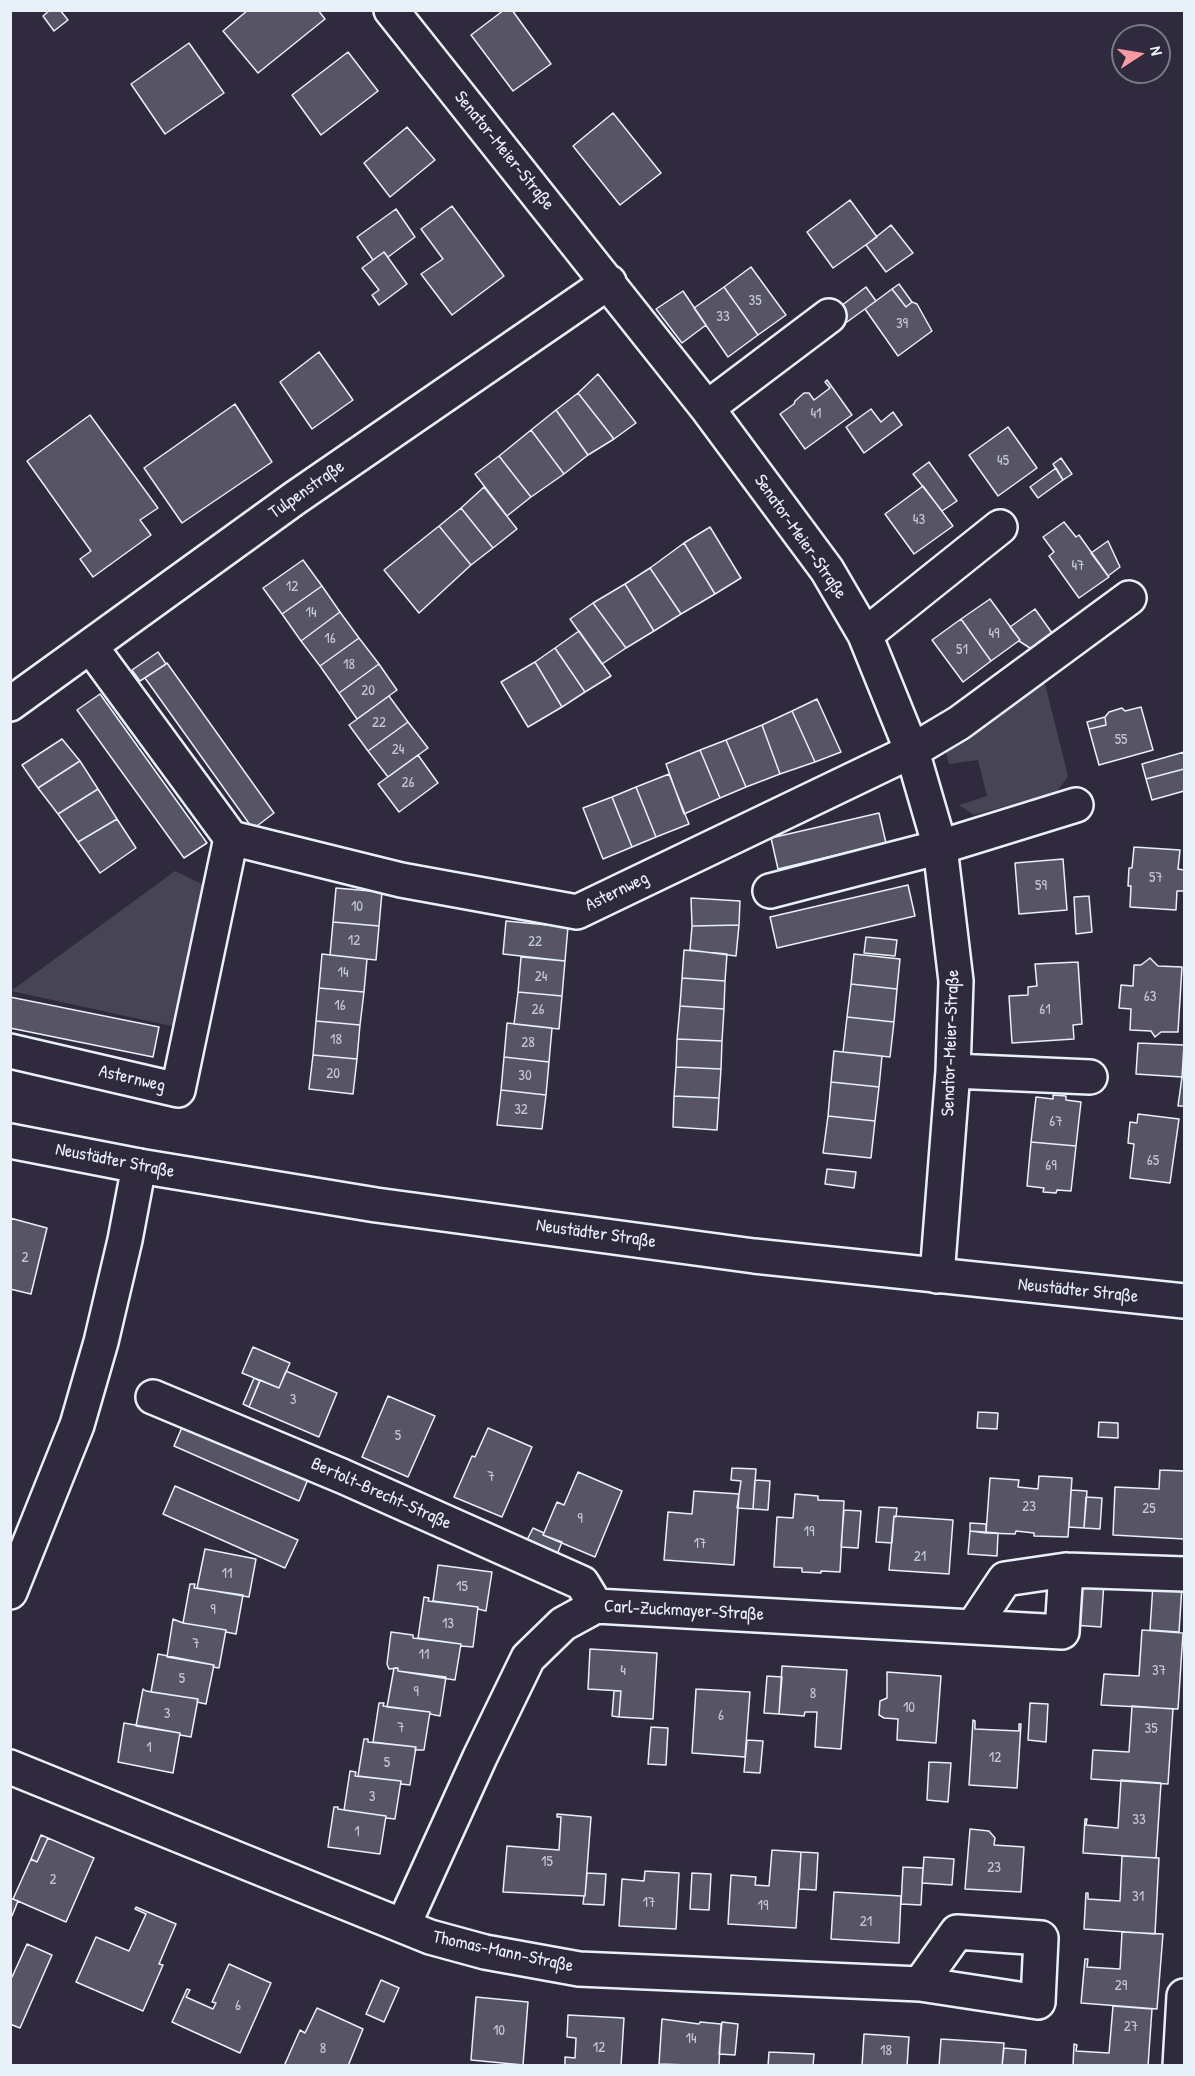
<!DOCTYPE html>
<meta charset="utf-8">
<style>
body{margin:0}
#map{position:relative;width:1195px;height:2076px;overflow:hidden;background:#2f2a3d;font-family:"Patrick Hand",sans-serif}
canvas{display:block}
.frame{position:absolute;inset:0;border:12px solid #e8f1f8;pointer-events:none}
.north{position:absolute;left:1111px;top:24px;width:60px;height:60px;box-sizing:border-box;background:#2f2a3d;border:2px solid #797a88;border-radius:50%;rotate:78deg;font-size:16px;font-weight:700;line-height:24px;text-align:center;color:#e8f1f8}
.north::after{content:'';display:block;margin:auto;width:21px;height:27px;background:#ff9aa2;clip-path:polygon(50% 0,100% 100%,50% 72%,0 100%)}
</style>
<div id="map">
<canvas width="1195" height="2076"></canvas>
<div class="frame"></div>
<div class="north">N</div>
</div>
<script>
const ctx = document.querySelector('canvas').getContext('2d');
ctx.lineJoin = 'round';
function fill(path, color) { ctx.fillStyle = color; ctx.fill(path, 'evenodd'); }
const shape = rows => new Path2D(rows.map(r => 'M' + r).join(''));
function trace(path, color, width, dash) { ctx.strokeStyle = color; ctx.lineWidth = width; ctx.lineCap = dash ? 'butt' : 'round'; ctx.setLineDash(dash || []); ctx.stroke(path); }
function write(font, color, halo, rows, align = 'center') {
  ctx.font = font + ' "Patrick Hand",sans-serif'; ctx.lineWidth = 5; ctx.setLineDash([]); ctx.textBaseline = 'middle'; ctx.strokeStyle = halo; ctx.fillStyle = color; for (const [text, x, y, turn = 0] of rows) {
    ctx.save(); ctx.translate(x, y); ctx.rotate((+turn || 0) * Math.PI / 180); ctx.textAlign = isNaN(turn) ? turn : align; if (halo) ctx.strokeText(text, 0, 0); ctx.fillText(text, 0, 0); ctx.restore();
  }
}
const green = shape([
 [1042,672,1068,776,1057,792,974,815,959,805,987,796,978,760,949,764,943,743],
 [175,871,206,886,176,1027,11,991]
]);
const building = shape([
 [50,10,60,10,68,20,54,31,43,16,50,10],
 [248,10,318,10,325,19,258,73,223,31,248,10],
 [504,10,512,10,551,64,513,91,471,35,504,10],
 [189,43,224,93,165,134,131,84,189,43],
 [348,52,378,91,321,135,292,95,348,52],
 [613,113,661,173,620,205,573,146,613,113],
 [407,127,435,160,390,197,364,163,407,127],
 [850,200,877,237,833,268,807,232,850,200],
 [452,206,504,276,452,315,421,274,443,259,421,229,452,206],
 [396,209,415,237,388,257,384,252,373,260,357,237,396,209],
 [891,225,913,253,886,272,866,245,891,225],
 [384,252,407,284,379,305,372,295,379,290,362,268,384,252],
 [751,267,786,315,758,335,724,287,751,267],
 [899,284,912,302,906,307,892,289,899,284],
 [724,287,758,335,728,357,694,308,724,287],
 [866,287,876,301,847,322,837,309,866,287],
 [892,289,906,307,912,302,917,304,932,331,898,356,865,309,892,289],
 [683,291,706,325,682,343,656,309,683,291],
 [319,352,353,400,312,429,280,382,319,352],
 [598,374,636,423,614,439,578,393,598,374],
 [827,380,852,415,805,449,780,414,794,404,795,401,804,393,809,393,814,400,830,388,825,382,827,380],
 [578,393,614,439,588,455,556,410,578,393],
 [235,404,272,462,182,523,144,468,235,404],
 [871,409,881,422,893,412,902,425,864,453,846,427,871,409],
 [556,410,588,455,564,474,531,430,556,410],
 [90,415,158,508,140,520,151,535,93,577,80,559,91,551,27,461,90,415],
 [1008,427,1037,468,998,496,969,455,1008,427],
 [531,430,564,474,531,497,499,456,531,430],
 [499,456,531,497,507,516,475,474,499,456],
 [1061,458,1072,474,1063,480,1053,464,1061,458],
 [929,462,957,501,942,511,913,474,929,462],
 [1056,468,1063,480,1038,498,1030,487,1056,468],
 [923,486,953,526,914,554,885,514,923,486],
 [484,487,517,529,493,548,461,508,484,487],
 [461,508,493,548,471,565,439,526,461,508],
 [1064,522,1076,537,1079,535,1109,577,1079,598,1049,556,1054,552,1043,537,1064,522],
 [439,526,471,565,419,613,384,570,439,526],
 [710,527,741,578,715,594,684,543,710,527],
 [1108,541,1120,567,1108,576,1091,553,1108,541],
 [684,543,715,594,681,614,650,568,684,543],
 [303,560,322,586,282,614,263,588,303,560],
 [650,568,681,614,654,631,625,584,650,568],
 [625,584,654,631,626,648,593,603,625,584],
 [322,586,340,612,301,641,282,614,322,586],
 [990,599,1020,640,991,661,961,619,990,599],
 [593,603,626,648,602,664,570,619,593,603],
 [1035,609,1052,633,1037,643,1033,650,1019,641,1020,640,1010,627,1035,609],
 [340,612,359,638,320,666,301,641,340,612],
 [961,619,991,661,963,682,932,640,961,619],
 [579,631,611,676,585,692,555,648,579,631],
 [359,638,379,664,339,693,320,666,359,638],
 [555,648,585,692,562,707,535,662,555,648],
 [158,652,166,664,140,681,132,670,158,652],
 [535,662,562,707,528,727,501,682,535,662],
 [167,663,274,813,253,829,145,678,167,663],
 [379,664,397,690,357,719,339,693,379,664],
 [100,694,207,843,184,858,77,710,100,694],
 [389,696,408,722,368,751,349,725,389,696],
 [817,699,841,752,815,762,792,711,817,699],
 [1141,707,1153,750,1099,765,1089,729,1106,725,1105,717,1109,712,1122,708,1125,711,1141,707],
 [792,711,815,762,780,774,762,725,792,711],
 [1105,717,1106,725,1089,729,1087,722,1105,717],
 [408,722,428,748,388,777,368,751,408,722],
 [762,725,780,774,746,787,726,740,762,725],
 [62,739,80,761,38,788,22,765,62,739],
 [726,740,746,787,720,798,700,750,726,740],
 [700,750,720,798,684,814,666,764,700,750],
 [1184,752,1184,769,1146,779,1142,764,1184,752],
 [418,755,438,783,399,812,378,784,418,755],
 [80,761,98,789,58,814,38,788,80,761],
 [1184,769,1184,791,1152,800,1146,779,1184,769],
 [669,774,689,824,656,837,636,787,669,774],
 [636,787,656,837,632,847,612,797,636,787],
 [98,789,117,819,78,842,58,814,98,789],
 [612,797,632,847,603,859,583,808,612,797],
 [879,813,886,843,778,869,771,838,879,813],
 [117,819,136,848,100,873,78,842,117,819],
 [1134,847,1180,850,1178,869,1184,870,1184,891,1177,891,1176,910,1130,907,1131,886,1128,886,1129,868,1132,868,1134,847],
 [1063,859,1067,910,1019,914,1015,863,1063,859],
 [908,885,915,916,777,948,770,917,908,885],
 [336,888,382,892,379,926,333,922,336,888],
 [1089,896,1092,932,1076,934,1074,897,1089,896],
 [691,898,740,901,739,925,692,926,691,898],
 [506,921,568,927,565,961,503,954,506,921],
 [333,922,379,926,376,960,330,955,333,922],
 [739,925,736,956,690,950,692,926,739,925],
 [866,937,897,940,895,956,864,953,866,937],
 [684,950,727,954,725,981,682,978,684,950],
 [322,954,367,959,364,992,319,988,322,954],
 [854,954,900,959,897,989,851,984,854,954],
 [521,957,565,961,562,996,518,992,521,957],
 [1150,958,1158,966,1182,967,1178,1032,1161,1032,1155,1037,1151,1031,1130,1030,1131,1009,1119,1008,1121,985,1133,986,1134,965,1141,965,1150,958],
 [1078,962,1082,1024,1073,1025,1074,1039,1012,1043,1009,996,1028,995,1028,987,1037,986,1035,964,1078,962],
 [682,978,725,981,724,1009,680,1006,682,978],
 [851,984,897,989,894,1022,847,1017,851,984],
 [319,988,364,992,360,1025,316,1021,319,988],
 [518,992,562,996,559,1029,514,1024,518,992],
 [10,997,159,1027,153,1057,10,1028,10,997],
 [680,1006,724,1009,722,1041,677,1039,680,1006],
 [847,1017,894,1022,890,1057,843,1052,847,1017],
 [316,1021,360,1025,357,1059,313,1055,316,1021],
 [507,1023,552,1028,549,1062,504,1057,507,1023],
 [677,1039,722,1041,721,1069,676,1067,677,1039],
 [1138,1043,1184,1045,1182,1077,1136,1074,1138,1043],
 [834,1051,882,1056,879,1087,831,1082,834,1051],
 [313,1055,357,1059,353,1094,309,1089,313,1055],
 [504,1057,549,1062,546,1095,501,1090,504,1057],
 [676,1067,721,1069,719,1098,674,1096,676,1067],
 [1182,1077,1184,1077,1184,1106,1178,1106,1182,1077],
 [831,1082,879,1087,875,1121,828,1116,831,1082],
 [501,1090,546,1095,542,1129,497,1125,501,1090],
 [1053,1095,1066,1096,1066,1100,1081,1102,1076,1146,1031,1142,1036,1097,1053,1099,1053,1095],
 [674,1096,719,1098,717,1130,673,1127,674,1096],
 [1138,1114,1179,1119,1170,1183,1130,1178,1134,1144,1128,1143,1130,1122,1137,1123,1138,1114],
 [828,1116,875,1121,871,1158,823,1153,828,1116],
 [1031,1142,1076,1146,1071,1191,1057,1190,1056,1193,1043,1192,1044,1188,1027,1186,1031,1142],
 [827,1169,856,1172,854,1188,825,1184,827,1169],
 [10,1218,47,1228,31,1294,10,1289,10,1218],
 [253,1347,290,1363,279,1388,242,1373,253,1347],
 [286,1371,337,1393,319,1437,249,1407,260,1380,279,1388,286,1371],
 [254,1378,260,1381,249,1407,243,1404,254,1378],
 [388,1396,435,1416,408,1477,362,1457,388,1396],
 [978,1412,998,1413,997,1429,977,1428,978,1412],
 [186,1418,311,1472,299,1501,174,1446,186,1418],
 [1099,1422,1118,1423,1118,1438,1098,1437,1099,1422],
 [488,1428,532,1447,502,1517,454,1497,472,1456,475,1457,488,1428],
 [732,1468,756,1469,753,1509,737,1508,741,1481,731,1480,732,1468],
 [1160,1470,1184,1471,1184,1539,1113,1535,1115,1487,1159,1489,1160,1470],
 [578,1472,622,1491,595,1557,543,1535,557,1502,564,1505,578,1472],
 [1039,1476,1072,1478,1068,1537,1034,1536,1034,1533,1016,1531,1015,1534,986,1533,990,1478,1019,1480,1018,1487,1038,1489,1039,1476],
 [755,1480,770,1481,768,1510,753,1509,755,1480],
 [175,1486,298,1540,285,1568,163,1514,175,1486],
 [1071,1490,1087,1491,1084,1528,1069,1527,1071,1490],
 [694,1491,739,1494,734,1565,664,1560,668,1512,692,1514,694,1491],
 [795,1494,818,1496,818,1500,844,1501,840,1572,821,1571,821,1573,802,1572,802,1568,774,1567,777,1517,793,1518,795,1494],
 [1086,1497,1102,1498,1100,1529,1084,1528,1086,1497],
 [879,1507,897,1508,896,1517,894,1516,892,1543,876,1542,879,1507],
 [844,1510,861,1511,858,1548,841,1547,844,1510],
 [894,1516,953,1520,949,1574,889,1570,894,1516],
 [970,1523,986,1524,986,1533,970,1531,970,1523],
 [533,1528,544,1533,543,1535,562,1542,556,1557,525,1544,533,1528],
 [970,1531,998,1533,997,1556,968,1554,970,1531],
 [205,1549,256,1559,249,1597,197,1588,205,1549],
 [438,1565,492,1572,486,1611,478,1609,478,1607,433,1601,438,1565],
 [1076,1580,1104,1582,1101,1627,1073,1625,1076,1580],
 [190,1584,195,1584,194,1588,243,1595,236,1634,226,1632,226,1630,183,1623,190,1584],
 [1153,1584,1182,1586,1179,1632,1150,1630,1153,1584],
 [424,1597,429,1598,428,1601,478,1607,473,1647,461,1646,461,1644,418,1638,424,1597],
 [173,1619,183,1623,226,1630,219,1668,213,1667,214,1665,167,1657,173,1619],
 [1142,1630,1183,1633,1178,1709,1101,1705,1104,1674,1139,1676,1142,1630],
 [391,1632,413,1635,413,1638,461,1644,455,1680,398,1671,398,1668,389,1669,387,1664,391,1632],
 [590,1649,657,1653,653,1719,619,1717,621,1691,588,1689,590,1649],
 [158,1654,214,1665,206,1704,197,1702,198,1699,151,1692,158,1654],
 [782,1666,847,1670,841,1749,815,1747,817,1712,805,1712,804,1716,779,1714,782,1666],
 [394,1668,398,1668,398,1671,446,1677,440,1716,430,1714,430,1712,387,1707,394,1668],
 [887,1672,941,1676,936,1743,897,1740,898,1719,884,1718,879,1715,880,1701,887,1698,887,1672],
 [767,1676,782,1677,779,1714,764,1713,767,1676],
 [143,1689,146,1691,198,1699,191,1737,180,1735,180,1733,136,1726,143,1689],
 [696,1689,750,1692,745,1757,692,1753,696,1689],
 [614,1691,621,1691,619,1717,612,1716,614,1691],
 [379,1703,384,1703,383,1706,430,1712,424,1750,415,1750,416,1747,373,1742,379,1703],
 [1030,1703,1048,1704,1046,1742,1028,1740,1030,1703],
 [1132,1706,1173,1709,1168,1784,1091,1779,1093,1750,1129,1752,1132,1706],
 [973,1720,975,1721,975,1729,1019,1731,1019,1724,1021,1724,1017,1788,969,1785,973,1720],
 [124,1723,180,1733,173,1773,118,1762,124,1723],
 [651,1727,668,1728,666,1765,648,1764,651,1727],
 [364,1739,368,1739,368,1742,416,1747,410,1785,401,1784,401,1781,358,1776,364,1739],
 [747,1740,763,1741,760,1773,744,1772,747,1740],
 [929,1762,951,1763,948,1802,927,1800,929,1762],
 [350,1771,356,1772,355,1776,401,1781,395,1819,386,1818,386,1816,344,1810,350,1771],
 [1121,1780,1161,1783,1156,1858,1083,1853,1085,1819,1087,1819,1086,1825,1118,1828,1121,1780],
 [334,1807,338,1807,338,1809,386,1816,380,1854,328,1847,334,1807],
 [557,1814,591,1817,585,1896,503,1892,507,1846,559,1850,561,1817,557,1817,557,1814],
 [970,1829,989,1831,995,1838,994,1845,1024,1847,1021,1892,965,1889,970,1829],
 [41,1835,48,1838,37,1862,31,1859,41,1835],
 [48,1838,94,1858,66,1922,13,1899,31,1859,37,1862,48,1838],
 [772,1850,801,1852,796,1928,728,1924,731,1875,756,1877,755,1885,769,1886,772,1850],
 [801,1852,818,1853,816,1890,799,1889,801,1852],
 [1122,1856,1159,1858,1155,1934,1084,1929,1086,1893,1088,1893,1088,1899,1120,1901,1122,1856],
 [924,1857,954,1859,952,1885,922,1883,924,1857],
 [903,1867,923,1868,921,1905,901,1904,903,1867],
 [645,1871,679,1873,676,1929,619,1926,622,1879,644,1881,645,1871],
 [587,1873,606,1874,604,1905,583,1904,584,1896,585,1896,587,1873],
 [692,1873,711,1874,709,1910,690,1909,692,1873],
 [834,1892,901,1896,899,1943,831,1939,834,1892],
 [10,1898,18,1901,12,1916,10,1915,10,1898],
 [136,1907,176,1924,159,1964,163,1965,143,2011,76,1982,96,1937,129,1951,146,1914,135,1909,136,1907],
 [1122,1932,1163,1934,1157,2009,1081,2003,1085,1959,1088,1959,1087,1967,1120,1969,1122,1932],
 [27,1944,52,1955,20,2028,10,2024,10,1976,12,1977,27,1944],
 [229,1964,271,1983,240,2053,172,2022,187,1989,190,1990,186,1997,213,2009,216,2003,212,2002,229,1964],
 [381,1980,399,1988,384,2022,366,2014,381,1980],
 [476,1997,528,2002,523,2065,471,2060,476,1997],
 [1113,2006,1152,2009,1148,2066,1073,2066,1074,2044,1077,2045,1076,2051,1109,2053,1113,2006],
 [317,2008,363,2029,348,2066,284,2066,300,2030,305,2033,317,2008],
 [568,2015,624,2018,621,2066,565,2066,565,2057,575,2058,576,2038,567,2037,568,2015],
 [662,2019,699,2024,700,2022,721,2024,719,2066,659,2064,662,2019],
 [722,2022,738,2024,735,2055,719,2054,722,2022],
 [864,2034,909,2037,907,2066,862,2066,864,2034],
 [941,2039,1004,2043,1002,2066,939,2066,941,2039],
 [1004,2048,1026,2050,1025,2066,1002,2066,1004,2048],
 [769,2052,814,2054,813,2066,768,2066,769,2052]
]);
const minor = shape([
 [391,10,707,408,827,570,865,635,912,751,940,847,956,981,953,1071,937,1276],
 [707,408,829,316],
 [865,635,1000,527],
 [10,704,295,498,609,282],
 [231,838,401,880,577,912,912,751,959,723,1129,598],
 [770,891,940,847,1076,805],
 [10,1051,178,1090,231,838,91,647],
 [953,1071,1090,1077],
 [153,1397,342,1476,582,1583,596,1606],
 [1066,1570,1184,1574],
 [10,1592,77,1425,101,1342,125,1240,139,1166],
 [10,1767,430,1937,485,1952,579,1969,920,1984,1038,2002,1041,1938,957,1932,920,1984],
 [403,1926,480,1757,528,1658,563,1624,596,1606,1062,1632,1066,1570,1005,1579,973,1627],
 [1180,2066,1184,1996]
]);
const major = shape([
 [10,1141,139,1166,376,1205,754,1256,1184,1301]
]);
const numberNames = [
 ["35",755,301],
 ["33",723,317],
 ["39",902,324],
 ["41",816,414],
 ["45",1003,461],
 ["43",919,520],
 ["47",1078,566],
 ["12",292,587],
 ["14",311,613],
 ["49",994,634],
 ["16",330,639],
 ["51",962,650],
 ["18",349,665],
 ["20",368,691],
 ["22",379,723],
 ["55",1121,740],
 ["24",398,750],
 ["26",408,783],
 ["57",1156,878],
 ["59",1041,886],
 ["10",357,907],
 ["12",354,941],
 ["22",535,942],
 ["14",343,973],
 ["24",541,977],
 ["63",1150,997],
 ["16",340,1006],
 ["26",538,1010],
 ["61",1045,1010],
 ["18",336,1040],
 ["28",528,1043],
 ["20",333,1074],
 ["30",525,1076],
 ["32",521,1110],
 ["67",1056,1122],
 ["65",1153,1161],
 ["69",1051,1166],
 ["2",25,1258],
 ["3",293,1400],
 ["5",398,1436],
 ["7",491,1477],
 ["23",1029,1507],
 ["25",1149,1509],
 ["9",580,1519],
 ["19",809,1532],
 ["17",700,1544],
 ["21",920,1557],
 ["11",227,1574],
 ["15",462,1587],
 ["9",213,1610],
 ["13",448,1624],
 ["7",196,1644],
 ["11",424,1655],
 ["4",623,1671],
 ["37",1159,1671],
 ["5",182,1679],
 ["9",416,1692],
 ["8",813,1694],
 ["10",909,1708],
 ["3",167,1714],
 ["6",721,1716],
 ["7",401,1728],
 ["35",1151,1729],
 ["1",149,1748],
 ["12",995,1758],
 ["5",387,1763],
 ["3",372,1797],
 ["33",1139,1820],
 ["1",357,1832],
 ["15",547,1862],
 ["23",994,1868],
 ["2",53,1880],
 ["31",1138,1897],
 ["17",649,1903],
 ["19",763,1906],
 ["21",866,1922],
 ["29",1121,1986],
 ["6",238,2006],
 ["27",1131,2027],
 ["10",499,2031],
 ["14",691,2039],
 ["12",599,2048],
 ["8",323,2049],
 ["18",886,2051]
];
const streetNames = [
 ["Senator-Meier-Straße",504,151,51],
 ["Tulpenstraße",307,490,-35],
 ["Senator-Meier-Straße",800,537,55],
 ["Asternweg",617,892,-26],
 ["Senator-Meier-Straße",951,1043,-88],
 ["Asternweg",132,1079,13],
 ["Neustädter Straße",115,1161,11],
 ["Neustädter Straße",596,1234,8],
 ["Neustädter Straße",1078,1291,6],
 ["Bertolt-Brecht-Straße",381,1494,24],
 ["Carl-Zuckmayer-Straße",684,1611,3],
 ["Thomas-Mann-Straße",503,1952,12]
];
fill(green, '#464455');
fill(building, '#575565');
trace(building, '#e8f1f8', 1.5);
trace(minor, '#e8f1f8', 38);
trace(major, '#e8f1f8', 38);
trace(minor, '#2f2a3d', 33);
trace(major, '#2f2a3d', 33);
write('15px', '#c4cad3', null, numberNames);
write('18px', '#e8f1f8', '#2f2a3d', streetNames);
</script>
